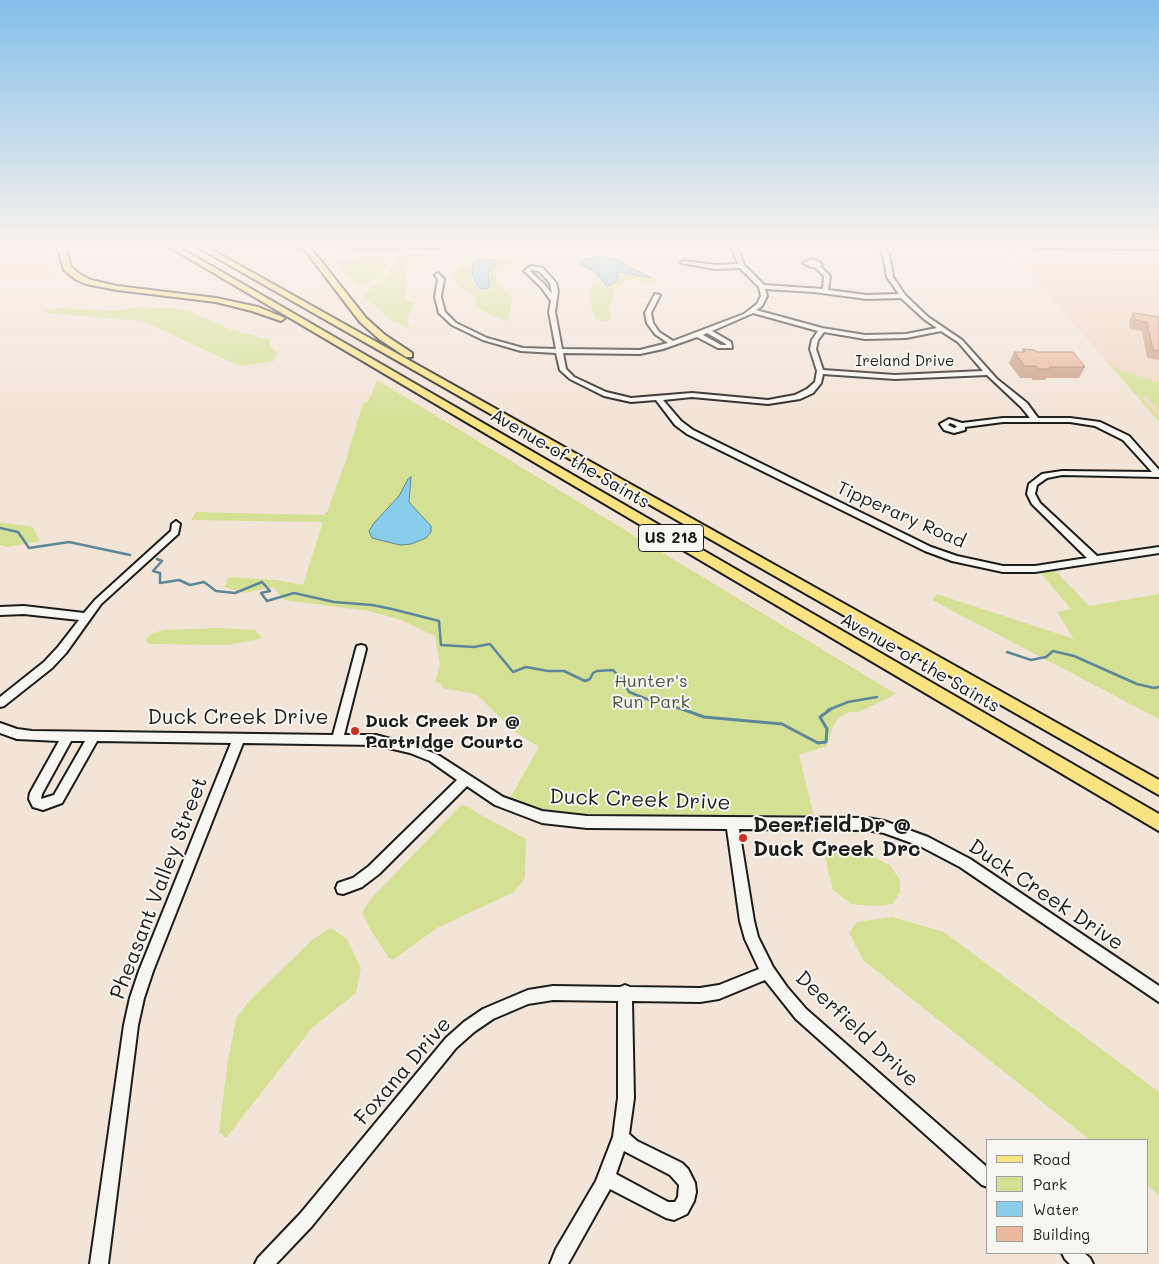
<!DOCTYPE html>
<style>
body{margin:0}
#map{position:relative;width:1159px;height:1264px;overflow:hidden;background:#f3e4d8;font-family:Mali,sans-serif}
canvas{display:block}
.legend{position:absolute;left:986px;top:1139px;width:162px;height:115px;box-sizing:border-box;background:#f6f6f2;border:1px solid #9f9f9c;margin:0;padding:6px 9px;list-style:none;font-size:15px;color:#1c1c1c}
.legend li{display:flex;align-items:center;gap:10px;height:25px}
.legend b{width:25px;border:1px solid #9f9f9c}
</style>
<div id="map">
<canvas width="1159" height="1264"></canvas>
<ul class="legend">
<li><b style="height:6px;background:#f8e281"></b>Road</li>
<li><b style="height:14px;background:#d4e195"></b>Park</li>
<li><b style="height:14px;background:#89cdea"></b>Water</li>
<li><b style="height:14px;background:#ebb99d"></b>Building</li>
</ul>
</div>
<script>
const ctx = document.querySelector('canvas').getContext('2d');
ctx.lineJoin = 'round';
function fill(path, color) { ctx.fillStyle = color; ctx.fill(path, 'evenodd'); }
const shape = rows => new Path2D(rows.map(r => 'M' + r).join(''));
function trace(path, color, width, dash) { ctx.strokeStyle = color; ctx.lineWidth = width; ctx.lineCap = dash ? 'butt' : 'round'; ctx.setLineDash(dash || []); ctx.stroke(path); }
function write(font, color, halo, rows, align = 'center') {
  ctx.font = font + ' Mali,sans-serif'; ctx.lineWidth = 4; ctx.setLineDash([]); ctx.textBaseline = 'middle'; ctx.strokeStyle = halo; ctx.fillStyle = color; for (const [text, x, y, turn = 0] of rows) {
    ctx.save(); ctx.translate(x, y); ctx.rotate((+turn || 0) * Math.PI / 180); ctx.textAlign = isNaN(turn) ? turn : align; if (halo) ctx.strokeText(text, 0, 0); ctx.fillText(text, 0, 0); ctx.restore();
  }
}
const built = shape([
 [1004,247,1159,248,1159,421,1144,406,1138,396],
 [0,249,45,249,48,265,56,280,0,280]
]);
const green = shape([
 [441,250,478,250,483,254,476,257,470,264,473,283,479,291,489,290,491,287,490,275,491,270,500,262,497,258,515,258,516,261,496,274,498,282,512,298,509,322,486,313,475,305,476,297,460,287,450,274,456,271,462,259,437,258,410,261,405,265,406,299,415,305,407,318,410,330,391,320,363,296,372,286,387,276,398,255],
 [385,256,386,266,380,277,359,287,344,273,339,261,352,257],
 [624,274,658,280,652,284,633,279,624,281,616,291,610,305,611,321,601,321,595,317,591,305,591,290,594,280,598,278,604,288,612,287],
 [138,307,174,308,190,311,229,329,270,340,269,345,277,352,274,361,240,366,142,321,47,313,44,311,62,308,113,311],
 [1108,363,1124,372,1143,377,1159,383,1159,411,1146,396,1143,396,1142,398,1159,417,1159,421],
 [377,380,896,694,859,712,850,712,840,717,833,726,827,746,799,755,814,817,580,815,550,811,528,805,510,798,539,747,515,732,476,694,442,688,441,684,435,682,440,665,435,636,401,620,369,611,284,600,273,587,244,593,224,587,229,577,276,580,303,585,323,522,191,520,196,512,323,515,327,512,345,463,363,403,368,402],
 [0,522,33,527,40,541,8,547,0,545],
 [1052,567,1089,606,1159,594,1159,719,932,600,937,594,1074,639,1057,612,1071,609,1037,569],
 [216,628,255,630,262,638,229,645,149,644,145,640,152,633,165,630],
 [463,805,467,806,477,813,526,839,525,878,514,892,437,928,393,960,389,958,370,929,362,913,370,900,459,807],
 [823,850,871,856,890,865,900,880,900,892,893,904,876,906,851,904,833,890],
 [892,917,944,932,1159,1092,1159,1195,1148,1186,1148,1140,1090,1140,863,960,849,933,857,922],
 [331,928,347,939,361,968,356,993,312,1028,226,1138,219,1132,227,1066,236,1019,249,1001,313,939]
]);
const water = shape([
 [598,256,617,260,651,278,620,272,616,274,619,277,617,281,607,287,595,271,579,264,582,260,598,256],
 [487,259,498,261,488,273,490,286,487,289,480,289,476,284,472,272,473,264,477,260,487,259],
 [411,477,409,502,431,526,431,532,426,538,411,544,400,545,372,538,369,531,374,523,399,496,408,479,411,477]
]);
const streamFar1 = shape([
 [0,528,18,532,29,548,69,542,130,555],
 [157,559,162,561,153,571,160,573,160,583,179,580,190,585,204,582,216,591,235,593,262,582,270,591,261,593,267,601,294,593,334,602,372,605,392,609,439,621,441,645,474,647,490,644,513,672,526,667,548,671,564,671,585,681,590,679,593,673,597,671,613,670,623,681,629,692,652,701,685,710],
 [1007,652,1031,660,1046,657,1053,651,1074,656,1137,684,1154,688,1159,687],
 [828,710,848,702,877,697]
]);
const stream = shape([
 [682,709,704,717,782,724,818,743,826,742,827,729,820,717,831,709]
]);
const minor = shape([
 [731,246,737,246,744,265,764,285,823,289,824,276,815,267,811,267,803,263,812,259,819,262,822,265,820,266,830,276,828,290,867,295,899,294,887,277,883,254,879,246,884,246,889,254,893,277,905,295,928,317,962,340,997,379,1027,403,1038,418,1070,418,1100,422,1129,436,1159,470,1159,477,1062,475,1047,478,1037,485,1035,494,1040,503,1097,556,1159,547,1159,553,1035,572,1003,572,952,561,925,551,687,434,675,425,656,400,631,402,604,396,570,379,560,370,556,353,521,351,483,340,452,325,439,313,435,297,438,279,435,275,438,273,444,279,441,297,445,312,456,323,487,338,523,348,556,349,549,312,551,301,541,287,524,271,531,266,543,268,556,283,558,291,555,312,562,349,640,350,668,343,655,334,647,323,645,313,655,294,660,295,651,313,653,323,659,332,673,341,744,314,757,304,761,296,759,287,740,268,716,269,681,263,684,261,716,265,738,264,731,246],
 [532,270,539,271,550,283,552,294,545,285,530,271,532,270],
 [765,289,814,292,867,299,901,298,924,319,937,328,906,334,865,335,822,328,756,310,762,306,767,296,765,289],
 [753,313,818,331,812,340,810,349,817,371,815,382,807,389,795,395,768,400,692,393,631,398,606,392,574,377,566,369,563,353,640,354,663,349,697,337,718,348,732,348,731,342,712,331,753,313],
 [941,331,958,342,983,371,895,375,823,370,816,349,818,340,824,332,865,339,906,338,941,331],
 [707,333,726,344,726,345,721,345,703,335,707,333],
 [823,374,895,379,987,375,1021,407,1030,418,1003,418,962,423,949,419,940,424,944,430,954,433,965,430,965,427,1003,422,1070,422,1095,426,1123,440,1152,472,1062,471,1042,474,1029,484,1027,494,1032,504,1087,558,1035,566,1003,566,957,556,931,547,693,430,681,421,663,400,692,397,768,404,800,399,813,393,821,383,823,374],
 [950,423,955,425,957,427,954,428,948,425,950,423],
 [176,521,180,524,178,534,101,604,66,653,52,668,4,706,0,707,0,697,44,662,58,647,79,620,24,614,0,615,0,607,24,606,84,613,95,600,171,531,172,524,176,521],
 [361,645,365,646,366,649,344,735,376,735,416,746,438,755,503,797,542,811,587,816,867,818,884,821,928,837,970,859,1159,986,1159,1002,960,867,920,846,884,833,867,830,739,829,754,921,758,937,773,967,787,987,806,1009,988,1168,988,1187,982,1185,796,1019,765,980,719,999,700,1002,632,1001,634,1098,629,1134,637,1141,682,1163,688,1169,695,1183,696,1192,694,1201,687,1214,674,1220,666,1218,610,1189,568,1264,550,1264,556,1249,596,1181,613,1137,618,1098,618,1001,553,1000,528,1004,493,1019,474,1032,456,1048,312,1226,276,1264,255,1264,258,1258,300,1214,446,1038,464,1022,483,1009,528,990,553,986,620,987,625,985,630,987,700,988,719,985,759,969,745,939,740,921,727,829,587,828,542,823,495,805,467,786,379,874,362,887,343,894,338,893,336,888,338,883,353,878,369,866,457,780,430,761,410,753,376,745,243,743,153,971,144,998,138,1025,108,1264,90,1264,124,1025,130,998,139,971,231,743,97,741,62,803,43,810,33,807,29,799,30,793,59,741,17,739,0,733,0,723,17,729,32,731,333,735,356,649,357,646,361,645],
 [71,741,85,741,54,795,41,799,42,794,71,741],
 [624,1151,670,1175,679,1185,678,1197,675,1202,668,1202,616,1174,624,1151],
 [1062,1253,1084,1253,1090,1258,1093,1264,1070,1264,1065,1259,1062,1253]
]);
const major = shape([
 [288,246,444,246,441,248,288,246],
 [1033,246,1159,246,1159,249,1036,248,1033,246]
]);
const highway = shape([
 [57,246,65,246,71,267,81,275,91,280,117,286,216,298,258,307,285,318,281,321,252,311,216,302,117,290,86,284,75,279,64,270,57,246],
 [168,246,177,246,1159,814,1159,831,168,246],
 [196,246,205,246,1159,780,1159,795,196,246],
 [302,246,309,246,366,318,385,335,412,353,412,357,406,357,379,339,360,322,302,246]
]);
const wall = shape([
 [1133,313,1159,317,1159,360,1147,358,1142,331,1130,329,1129,321],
 [1023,349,1037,352,1085,367,1079,378,1047,378,1045,380,1033,380,1031,378,1020,378,1009,363,1014,352,1022,352]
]);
const building = shape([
 [1133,313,1159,317,1159,351,1153,350,1147,322,1135,320,1133,313],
 [1023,349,1035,350,1037,352,1073,352,1085,367,1049,367,1051,369,1038,369,1036,366,1025,366,1014,352,1025,352,1023,349]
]);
const markers = [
 [355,731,5,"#c8321e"],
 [743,838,5,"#c8321e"]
];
const farStreetnames = [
 ["Ireland Drive",905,361]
];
const shields = [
 [671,538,65]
];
const shieldNames = [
 ["US 218",671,538]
];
const streetNames = [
 ["Avenue of the Saints",570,459,30],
 ["Tipperary Road",901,515,24],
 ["Avenue of the Saints",920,663,30]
];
const parkNames = [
 ["Hunter's",651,681],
 ["Run Park",651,702]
];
const poiNames = [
 ["Duck Creek Dr @",365,721],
 ["Partridge Courtc",365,742]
];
const nearStreetnames = [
 ["Duck Creek Drive",238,718],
 ["Duck Creek Drive",640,800,2],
 ["Pheasant Valley Street",159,888,-69],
 ["Duck Creek Drive",1046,895,34],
 ["Deerfield Drive",857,1029,43],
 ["Foxana Drive",403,1071,-49]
];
const nearPoinames = [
 ["Deerfield Dr @",753,826],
 ["Duck Creek Drc",753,850]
];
fill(built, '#f1d7c6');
fill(green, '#d4e195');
fill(water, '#89cdea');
trace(water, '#5d8698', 1);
trace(streamFar1, '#5d8698', 2.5);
trace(stream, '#5d8698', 3);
trace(minor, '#1c1c1c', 4);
trace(major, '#1c1c1c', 4);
trace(highway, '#1c1c1c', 4);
fill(minor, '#f6f6f2');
fill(major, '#f8e281');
fill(highway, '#f8e281');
fill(wall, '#ca9f87');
fill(building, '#ebb99d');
trace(building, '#a4826e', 1);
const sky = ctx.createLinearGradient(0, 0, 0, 423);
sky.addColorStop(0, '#82bee9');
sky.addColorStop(0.58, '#faf3ed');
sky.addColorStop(1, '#faf3ed00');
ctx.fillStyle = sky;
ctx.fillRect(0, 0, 1159, 423);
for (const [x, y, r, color] of markers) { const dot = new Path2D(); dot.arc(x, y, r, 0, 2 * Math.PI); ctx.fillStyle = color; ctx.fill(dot); trace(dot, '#f6f6f2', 2); }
write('15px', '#1c1c1c', '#f6f6f2', farStreetnames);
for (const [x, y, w] of shields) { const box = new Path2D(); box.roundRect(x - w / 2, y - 13.5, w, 27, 4); ctx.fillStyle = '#f6f6f2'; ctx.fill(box); trace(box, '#1c1c1c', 1); }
write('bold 16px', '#1c1c1c', null, shieldNames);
write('18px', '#1c1c1c', '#f6f6f2', streetNames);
write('18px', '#535740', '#f6f6f2', parkNames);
write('bold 18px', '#1c1c1c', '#f6f6f2', poiNames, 'left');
write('21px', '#1c1c1c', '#f6f6f2', nearStreetnames);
write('bold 21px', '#1c1c1c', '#f6f6f2', nearPoinames, 'left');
</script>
